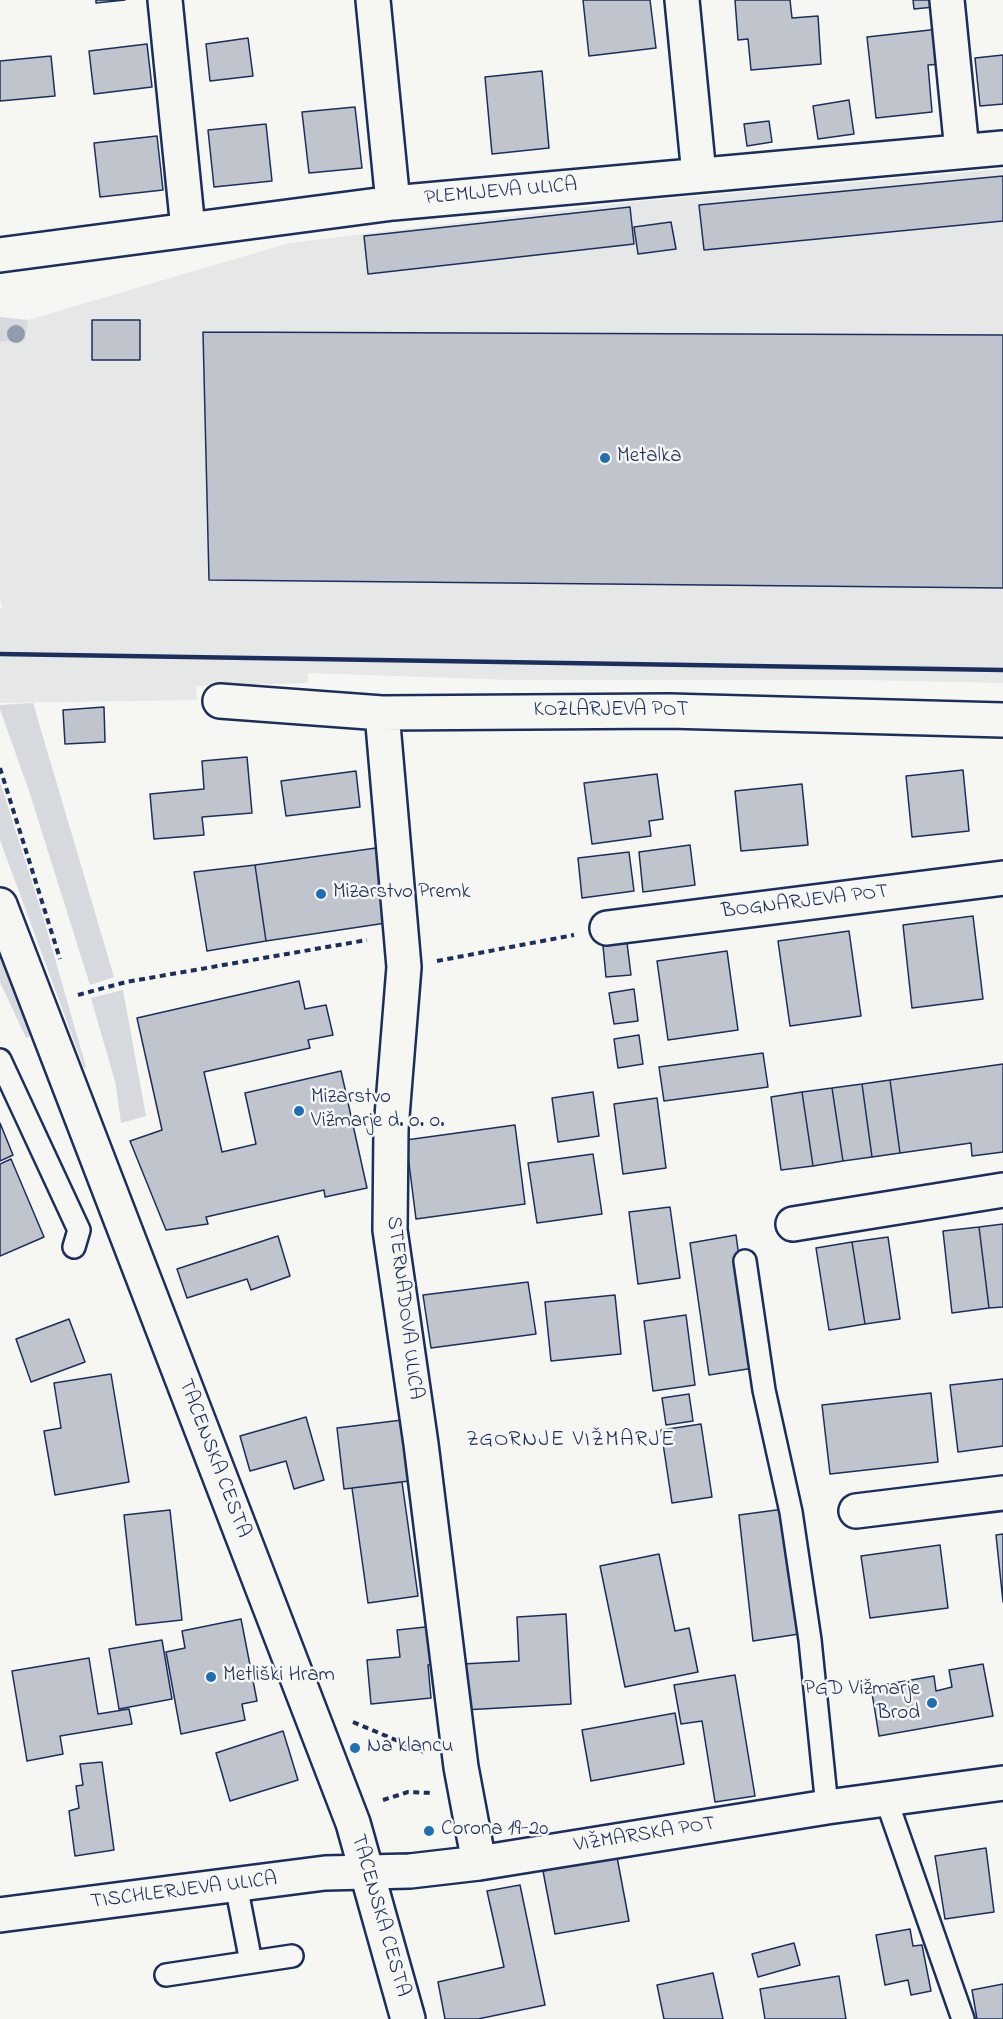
<!DOCTYPE html>
<meta charset="utf-8">
<style>
body{margin:0}
canvas{display:block;background:#f6f6f2}
</style>
<canvas width="1003" height="2019"></canvas>
<script>
const ctx = document.querySelector('canvas').getContext('2d');
ctx.lineJoin = 'round';
function fill(path, color) { ctx.fillStyle = color; ctx.fill(path, 'evenodd'); }
const shape = rows => new Path2D(rows.map(r => 'M' + r).join(''));
function trace(path, color, width, dash) { ctx.strokeStyle = color; ctx.lineWidth = width; ctx.lineCap = dash ? 'butt' : 'round'; ctx.setLineDash(dash || []); ctx.stroke(path); }
function write(font, color, halo, rows, align = 'center') {
  ctx.font = font + ' "Indie Flower",sans-serif'; ctx.lineWidth = 5; ctx.setLineDash([]); ctx.textBaseline = 'middle'; ctx.strokeStyle = halo; ctx.fillStyle = color; for (const [text, x, y, turn = 0] of rows) {
    ctx.save(); ctx.translate(x, y); ctx.rotate((+turn || 0) * Math.PI / 180); ctx.textAlign = isNaN(turn) ? turn : align; if (halo) ctx.strokeText(text, 0, 0); ctx.fillText(text, 0, 0); ctx.restore();
  }
}
const built = shape([
 [1003,169,1003,683,863,680,512,680,308,673,308,683,196,686,197,700,0,703,0,608,3,608,0,600,0,342,25,340,28,320,289,243,631,202]
]);
const green = shape([
 [0,317,28,320,25,340,0,342],
 [33,703,114,977,90,985,30,794,0,709,0,705],
 [0,782,41,910,86,1067,84,1068,0,840],
 [0,958,31,1036,26,1038,0,982],
 [123,990,146,1116,121,1123,116,1085,91,998]
]);
const building = shape([
 [96,0,125,0,96,3,96,0],
 [583,0,650,0,656,48,589,56,583,0],
 [735,0,790,0,792,18,818,16,821,64,751,70,748,39,738,40,735,0],
 [913,0,933,0,934,7,914,9,913,0],
 [939,29,942,64,928,65,932,112,876,118,867,37,939,29],
 [248,38,253,76,210,81,206,44,248,38],
 [147,44,152,87,94,94,89,51,147,44],
 [1003,55,1003,104,980,106,975,58,1003,55],
 [51,56,55,96,0,101,0,61,51,56],
 [542,71,549,148,492,154,485,77,542,71],
 [849,100,854,134,818,139,813,106,849,100],
 [355,107,362,168,309,173,302,112,355,107],
 [769,121,772,142,747,146,744,124,769,121],
 [266,124,272,181,214,187,208,130,266,124],
 [157,136,163,190,100,197,94,143,157,136],
 [1003,176,1003,221,704,250,699,205,1003,176],
 [630,207,634,244,368,274,364,236,630,207],
 [671,222,676,249,638,254,634,227,671,222],
 [92,320,140,320,140,360,92,360,92,320],
 [203,332,1003,335,1003,588,209,580,203,332],
 [104,707,105,742,65,744,63,710,104,707],
 [247,757,252,813,202,817,204,835,154,839,150,794,204,789,202,761,247,757],
 [963,770,969,831,912,837,906,776,963,770],
 [356,771,360,807,286,816,281,781,356,771],
 [657,774,663,819,649,821,651,836,592,844,584,783,657,774],
 [802,784,808,845,741,851,735,791,802,784],
 [690,845,695,885,643,892,639,852,690,845],
 [376,848,386,923,266,941,255,865,376,848],
 [629,852,634,891,582,898,578,858,629,852],
 [255,865,266,941,207,951,194,872,255,865],
 [973,916,983,999,912,1008,903,925,973,916],
 [849,931,861,1016,790,1026,778,941,849,931],
 [627,943,631,975,606,977,603,946,627,943],
 [727,951,738,1030,668,1040,657,961,727,951],
 [299,981,305,1009,326,1005,333,1035,308,1040,310,1048,204,1072,222,1152,256,1144,245,1093,341,1071,367,1188,325,1197,324,1190,206,1217,208,1224,166,1230,130,1141,162,1130,137,1018,299,981],
 [634,989,638,1021,614,1024,609,993,634,989],
 [639,1035,643,1064,618,1068,614,1039,639,1035],
 [763,1053,768,1087,664,1101,659,1067,763,1053],
 [1003,1064,1003,1152,972,1156,971,1143,900,1153,890,1080,1003,1064],
 [890,1080,900,1153,872,1157,862,1084,890,1080],
 [862,1084,872,1157,843,1161,832,1088,862,1084],
 [832,1088,843,1161,813,1166,802,1092,832,1088],
 [593,1092,599,1136,558,1142,552,1098,593,1092],
 [802,1092,813,1166,781,1170,771,1097,802,1092],
 [657,1098,666,1168,623,1174,614,1104,657,1098],
 [0,1123,13,1155,0,1161,0,1123],
 [515,1125,525,1204,416,1219,406,1140,515,1125],
 [593,1154,602,1214,537,1223,528,1163,593,1154],
 [11,1159,44,1237,0,1256,0,1164,11,1159],
 [670,1207,680,1278,638,1284,629,1212,670,1207],
 [1003,1224,1003,1307,989,1308,979,1227,1003,1224],
 [979,1227,989,1308,952,1313,943,1231,979,1227],
 [736,1235,754,1368,709,1375,690,1243,736,1235],
 [278,1236,290,1276,251,1290,247,1279,187,1298,177,1269,278,1236],
 [888,1237,900,1319,865,1324,852,1242,888,1237],
 [852,1242,865,1324,829,1330,816,1248,852,1242],
 [528,1282,536,1334,431,1348,423,1295,528,1282],
 [615,1295,621,1354,551,1361,545,1302,615,1295],
 [686,1315,695,1385,653,1391,644,1321,686,1315],
 [69,1319,85,1362,31,1382,16,1339,69,1319],
 [111,1374,129,1482,55,1495,44,1431,61,1428,54,1383,111,1374],
 [1003,1379,1003,1446,958,1452,950,1385,1003,1379],
 [931,1393,938,1462,830,1474,822,1405,931,1393],
 [689,1394,693,1421,666,1425,662,1398,689,1394],
 [306,1417,324,1480,294,1489,286,1461,250,1471,240,1436,306,1417],
 [402,1420,409,1481,344,1489,337,1428,402,1420],
 [701,1424,712,1497,672,1503,661,1430,701,1424],
 [402,1482,418,1596,368,1603,352,1488,402,1482],
 [784,1509,799,1634,753,1641,739,1515,784,1509],
 [170,1510,182,1620,136,1625,124,1515,170,1510],
 [1003,1534,1003,1602,996,1535,1003,1534],
 [940,1545,948,1608,870,1618,861,1556,940,1545],
 [659,1554,675,1631,689,1628,698,1672,625,1687,600,1566,659,1554],
 [566,1614,571,1704,464,1710,462,1664,519,1661,517,1617,566,1614],
 [241,1619,257,1701,242,1704,245,1720,181,1734,166,1652,185,1648,182,1631,241,1619],
 [435,1626,439,1664,428,1665,431,1698,371,1704,367,1660,400,1657,397,1630,435,1626],
 [162,1640,172,1699,119,1709,109,1649,162,1640],
 [89,1658,98,1714,129,1709,132,1724,60,1736,63,1754,27,1761,12,1671,89,1658],
 [983,1664,993,1716,879,1736,871,1687,934,1676,936,1691,952,1687,949,1670,983,1664],
 [735,1675,755,1796,715,1802,702,1721,681,1724,674,1685,735,1675],
 [675,1713,684,1764,591,1781,582,1730,675,1713],
 [283,1731,298,1780,230,1801,216,1753,283,1731],
 [102,1762,114,1850,75,1856,69,1811,79,1808,76,1786,83,1785,80,1764,102,1762],
 [986,1848,994,1912,945,1919,935,1856,986,1848],
 [617,1857,629,1921,555,1934,543,1871,617,1857],
 [520,1885,545,2005,478,2019,445,2019,438,1982,504,1967,487,1891,520,1885],
 [910,1929,913,1946,922,1945,931,1991,911,1995,908,1980,885,1985,876,1935,910,1929],
 [794,1943,800,1965,758,1977,752,1954,794,1943],
 [713,1973,723,2019,664,2019,657,1985,713,1973],
 [839,1976,846,2019,765,2019,760,1989,839,1976],
 [1003,1984,1003,2019,977,2019,972,1990,1003,1984]
]);
const path = shape([
 [0,768,60,959],
 [437,961,574,935],
 [78,995,126,982,367,940],
 [353,1722,424,1752],
 [383,1800,408,1792,433,1793]
]);
const lane = shape([
 [0,1060,79,1230,74,1247],
 [745,1261,764,1390,791,1512,810,1640,827,1807],
 [886,1799,963,2019],
 [236,1885,251,1962],
 [166,1975,292,1956]
]);
const street = shape([
 [165,0,188,229],
 [373,0,393,203],
 [682,0,699,175],
 [947,0,962,151],
 [0,255,393,203,1003,148],
 [220,701,382,713,669,711,1003,720],
 [382,713,404,967,391,1129,390,1230,421,1444,461,1767,479,1863],
 [607,928,1003,878],
 [793,1224,1003,1190],
 [856,1511,1003,1493],
 [0,1915,325,1873,410,1871,479,1863,827,1807,1003,1783]
]);
const secondary = shape([
 [0,905,353,1823,408,2019]
]);
const rail = shape([
 [0,654,1003,670]
]);
const trees = [
 [16,334]
];
const markers = [
 [605,458,6,"#1f6fb2"],
 [321,894,6,"#1f6fb2"],
 [299,1111,6,"#1f6fb2"],
 [211,1677,6,"#1f6fb2"],
 [932,1703,6,"#1f6fb2"],
 [355,1748,6,"#1f6fb2"],
 [429,1831,6,"#1f6fb2"]
];
const streetNames = [
 ["PLEMLJEVA ULICA",501,193,-5],
 ["KOZLARJEVA POT",611,712],
 ["BOGNARJEVA POT",805,903,-7],
 ["STERNADOVA ULICA",403,1308,83],
 ["TACENSKA CESTA",213,1459,69],
 ["VIŽMARSKA POT",645,1836,-9],
 ["TISCHLERJEVA ULICA",184,1892,-7],
 ["TACENSKA CESTA",379,1916,74]
];
const poiNames = [
 ["Metalka",617,458],
 ["Mizarstvo Premk",333,894],
 ["Mizarstvo",311,1099],
 ["Vižmarje d. o. o.",311,1123],
 ["Metliški Hram",223,1677],
 ["PGD Vižmarje",920,1691,"right"],
 ["Brod",920,1715,"right"],
 ["Na klancu",367,1748],
 ["Corona 19-20",441,1831]
];
const neighbourhoodNames = [
 ["ZGORNJE VIŽMARJE",571,1441]
];
fill(built, '#e6e7e7');
fill(green, '#d6d9dd');
fill(building, '#c0c4cd');
trace(building, '#1b2f5e', 1.5);
trace(lane, '#1b2f5e', 26);
trace(street, '#1b2f5e', 38);
trace(secondary, '#1b2f5e', 38);
trace(path, '#1b2f5e', 4, [6, 4.5]);
trace(lane, '#f6f6f2', 21);
trace(street, '#f6f6f2', 33);
trace(secondary, '#f6f6f2', 33);
trace(rail, '#1b2f5e', 4.5);
ctx.fillStyle = '#929bae';
for (const [x, y] of trees) { ctx.beginPath(); ctx.arc(x, y, 9, 0, 2 * Math.PI); ctx.fill(); }
for (const [x, y, r, color] of markers) { const dot = new Path2D(); dot.arc(x, y, r, 0, 2 * Math.PI); ctx.fillStyle = color; ctx.fill(dot); trace(dot, '#f6f6f2', 2); }
write('21px', '#1b2f5e', '#f6f6f2', streetNames);
write('21px', '#1b2f5e', '#f6f6f2', poiNames, 'left');
ctx.letterSpacing = '1.5px';
write('22px', '#1b2f5e', '#f6f6f2', neighbourhoodNames);
ctx.letterSpacing = '0px';
</script>
